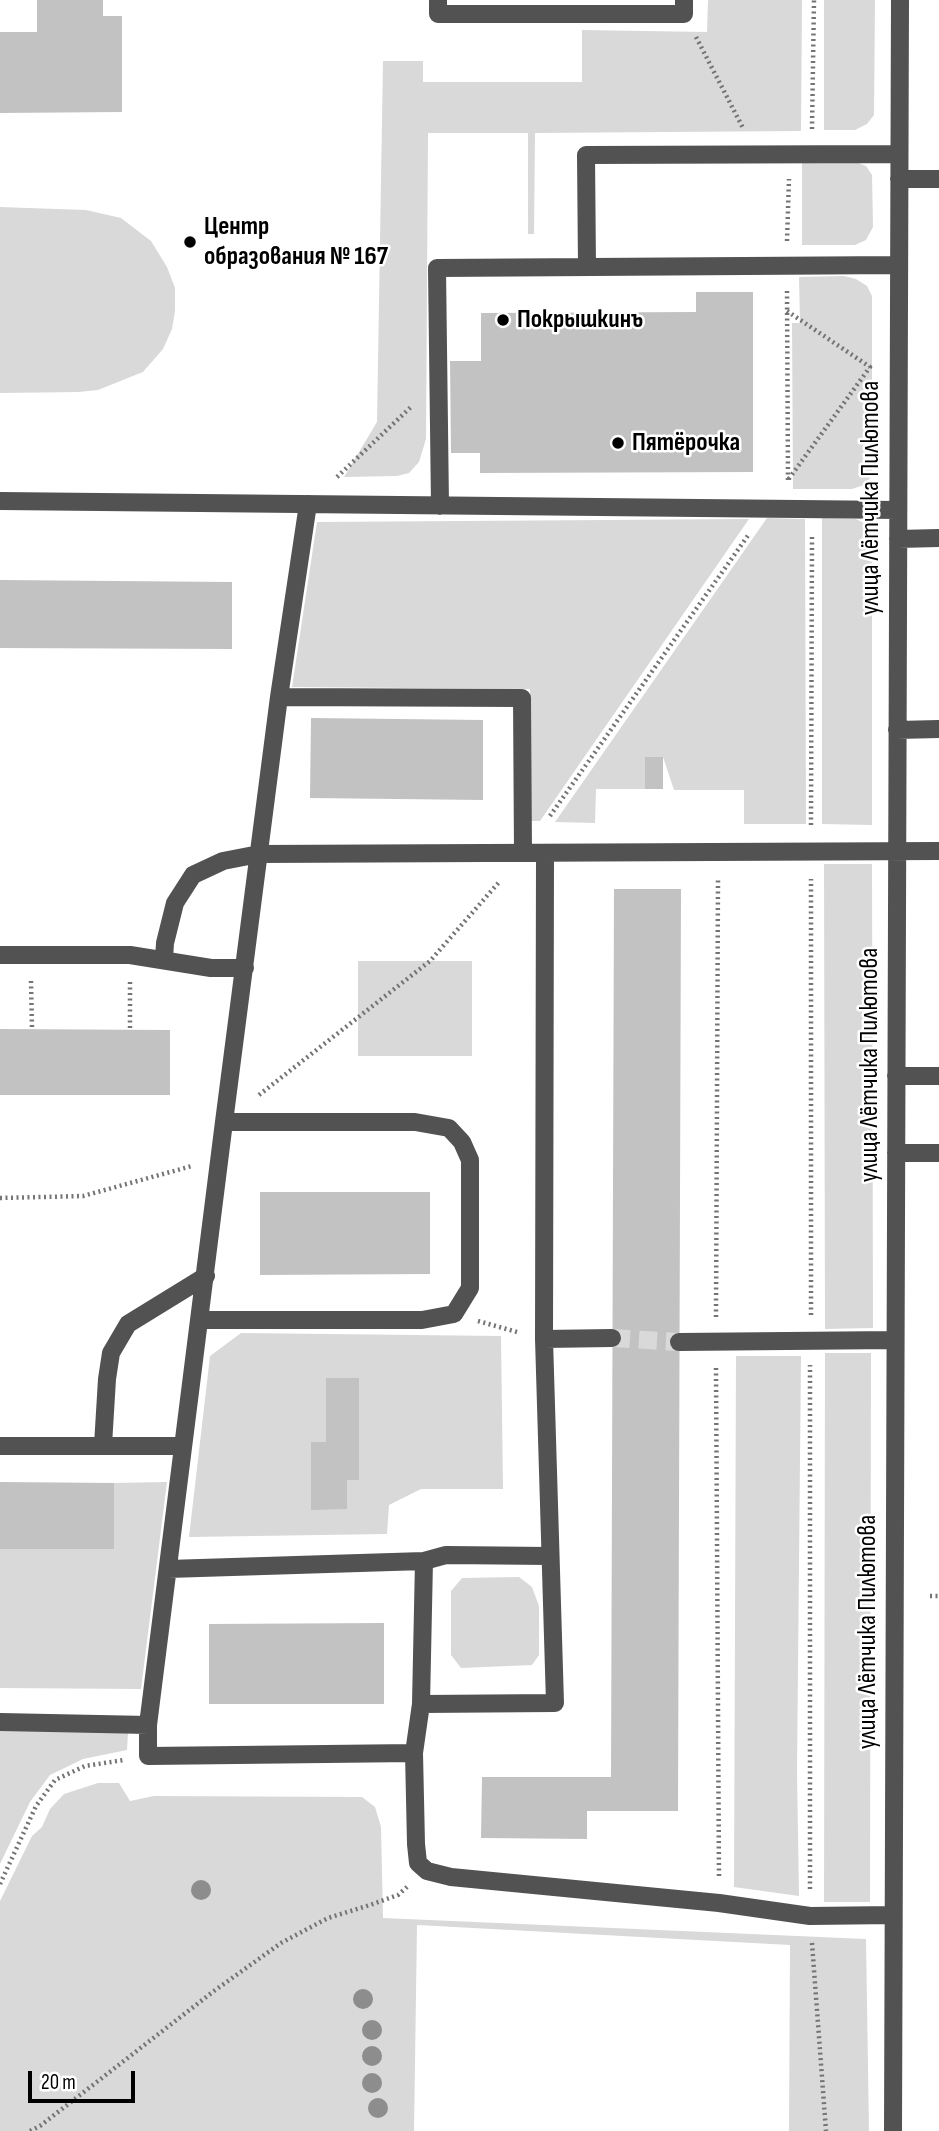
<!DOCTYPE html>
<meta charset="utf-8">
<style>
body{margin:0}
#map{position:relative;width:939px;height:2131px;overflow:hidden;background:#fff;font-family:"Sofia Sans Condensed",sans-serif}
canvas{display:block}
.scale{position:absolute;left:28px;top:2071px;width:107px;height:32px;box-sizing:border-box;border:4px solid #000;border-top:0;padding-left:9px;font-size:21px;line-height:24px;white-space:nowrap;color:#000;-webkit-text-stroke:5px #fff;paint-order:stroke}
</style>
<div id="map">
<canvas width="939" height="2131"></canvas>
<div class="scale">20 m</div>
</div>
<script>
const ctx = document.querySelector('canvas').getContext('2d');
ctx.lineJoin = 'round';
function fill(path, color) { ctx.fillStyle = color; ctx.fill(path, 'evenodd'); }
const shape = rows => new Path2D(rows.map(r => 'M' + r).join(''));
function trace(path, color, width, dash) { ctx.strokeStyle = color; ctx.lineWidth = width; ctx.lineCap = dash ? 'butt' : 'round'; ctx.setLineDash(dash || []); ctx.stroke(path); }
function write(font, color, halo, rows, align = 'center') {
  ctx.font = font + ' "Sofia Sans Condensed",sans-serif'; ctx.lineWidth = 5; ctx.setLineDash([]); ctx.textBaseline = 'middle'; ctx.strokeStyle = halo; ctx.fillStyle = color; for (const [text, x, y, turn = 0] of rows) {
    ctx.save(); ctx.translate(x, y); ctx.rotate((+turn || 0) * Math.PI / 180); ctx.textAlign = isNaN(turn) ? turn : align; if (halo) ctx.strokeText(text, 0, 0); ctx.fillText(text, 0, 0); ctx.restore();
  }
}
const green = shape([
 [708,0,802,0,801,131,535,133,534,234,528,234,528,133,428,133,426,439,419,462,409,473,397,476,344,477,377,422,383,61,423,61,423,82,582,82,582,30,707,32],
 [824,0,875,0,874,115,867,124,855,130,824,130],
 [802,162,856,162,866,166,872,175,873,227,866,240,855,245,802,245],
 [0,207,86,210,121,218,151,241,167,267,175,288,175,311,172,329,163,349,143,372,98,390,79,392,0,393],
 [844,276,856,279,867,286,872,296,872,476,864,485,852,489,793,489,792,323,800,323,799,277],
 [767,518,805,519,806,824,744,824,744,790,674,790,663,757,645,758,645,789,596,789,595,823,555,822],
 [822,518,856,519,872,527,872,825,822,824],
 [749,519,540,821,531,821,530,689,292,687,317,522],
 [824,864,872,864,873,1328,825,1329],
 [358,961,472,961,472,1056,358,1056],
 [241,1333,501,1336,503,1489,421,1489,389,1505,387,1534,189,1537,210,1356],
 [825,1353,871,1353,870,1902,824,1902],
 [736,1356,801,1356,797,1771,799,1896,734,1887],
 [167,1482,141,1689,0,1688,0,1549,113,1549,114,1483],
 [519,1577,532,1587,539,1606,539,1655,532,1665,461,1668,451,1655,451,1591,462,1578],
 [0,1728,128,1733,127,1750,83,1759,50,1775,30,1802,0,1864],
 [98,1783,119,1783,130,1801,154,1796,362,1797,375,1807,381,1827,383,1918,866,1939,869,2131,789,2131,790,1945,417,1925,414,2131,0,2131,0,1901,32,1836,42,1827,50,1809,64,1794]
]);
const building = shape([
 [37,0,103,0,103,16,122,16,122,112,0,113,0,32,37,32],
 [696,292,753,292,753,472,480,473,480,453,451,453,450,361,481,361,481,313,696,312],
 [0,580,232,582,232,649,0,648],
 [311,718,483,720,483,800,310,798],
 [645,757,663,757,663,789,645,789],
 [614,889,681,889,678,1811,587,1811,587,1839,481,1838,482,1777,611,1777],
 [0,1029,170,1030,170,1095,0,1095],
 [260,1192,430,1192,430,1274,260,1275],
 [326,1378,359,1378,359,1480,347,1480,347,1509,311,1510,311,1442,326,1442],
 [0,1482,114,1483,114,1549,0,1549],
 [384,1623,384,1704,209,1704,209,1624]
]);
const minorTunnel = shape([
 [612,1338,679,1342]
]);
const path = shape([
 [696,37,743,128],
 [812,129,814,0],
 [787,241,789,179],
 [787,291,788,482],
 [787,311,870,367,788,480],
 [337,477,412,406],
 [550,816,749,534],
 [811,825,812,536],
 [31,981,32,1029],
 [130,982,130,1030],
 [259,1095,430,961,500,881],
 [0,1198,83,1196,192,1166],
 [811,1315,811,879],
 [716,1317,718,878],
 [478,1321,517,1332],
 [716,1368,719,1877],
 [930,1596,939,1596],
 [0,1884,36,1806,55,1780,85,1766,124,1760],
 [810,1889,810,1365],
 [812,1943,826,2131],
 [30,2131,40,2126,214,1991,281,1943,328,1918,370,1905,398,1895,408,1886]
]);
const minor = shape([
 [438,0,438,14,684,14,684,0],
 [899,179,939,179],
 [587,267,586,155,899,154],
 [0,501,898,510],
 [308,504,279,697,224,1122,148,1725,148,1756,414,1753,416,1844,418,1863,427,1871,451,1877,719,1903,810,1916,893,1915],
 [440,506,437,268,899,265],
 [898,539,939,538],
 [279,697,522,698,523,853],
 [897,730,939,729],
 [0,955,130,955,211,968,245,968],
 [164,959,165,943,175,903,193,875,223,861,259,854,939,851],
 [896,1076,939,1076],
 [896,1153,939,1153],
 [200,1320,422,1320,454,1314,470,1288,470,1160,462,1142,449,1128,415,1122,224,1122],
 [544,1339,612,1338],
 [679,1342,895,1340],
 [103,1445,107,1379,111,1353,128,1324,206,1276],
 [0,1446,183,1446],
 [168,1569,424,1561],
 [421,1704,555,1703,544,1339,545,854],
 [0,1722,148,1725],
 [414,1753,421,1704,424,1561,446,1555,550,1556],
 [893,2131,900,0]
]);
const trees = [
 [201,1890],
 [363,1999],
 [372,2030],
 [372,2056],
 [372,2083],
 [378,2108]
];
const markers = [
 [190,242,7,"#000"],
 [503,320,7,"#000"],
 [618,443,7,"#000"]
];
const poiNames = [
 ["Центр",204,227],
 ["образования № 167",204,257],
 ["Покрышкинъ",517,320],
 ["Пятёрочка",632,443]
];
const streetNames = [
 ["улица Лётчика Пилютова",871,498,-90],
 ["улица Лётчика Пилютова",870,1065,-90],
 ["улица Лётчика Пилютова",868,1632,-90]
];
fill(green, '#d9d9d9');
fill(building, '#c2c2c2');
trace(minorTunnel, '#d9d9d9', 18, [18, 9]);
trace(path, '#747474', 4.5, [2, 3.5]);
trace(minor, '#525252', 18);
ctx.fillStyle = '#8d8d8d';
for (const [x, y] of trees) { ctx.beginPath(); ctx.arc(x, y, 10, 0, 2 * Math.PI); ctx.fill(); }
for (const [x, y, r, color] of markers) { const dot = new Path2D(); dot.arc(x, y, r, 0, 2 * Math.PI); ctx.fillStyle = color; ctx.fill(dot); trace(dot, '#fff', 2.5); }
write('bold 26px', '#000', '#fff', poiNames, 'left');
write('26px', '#000', '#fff', streetNames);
</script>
